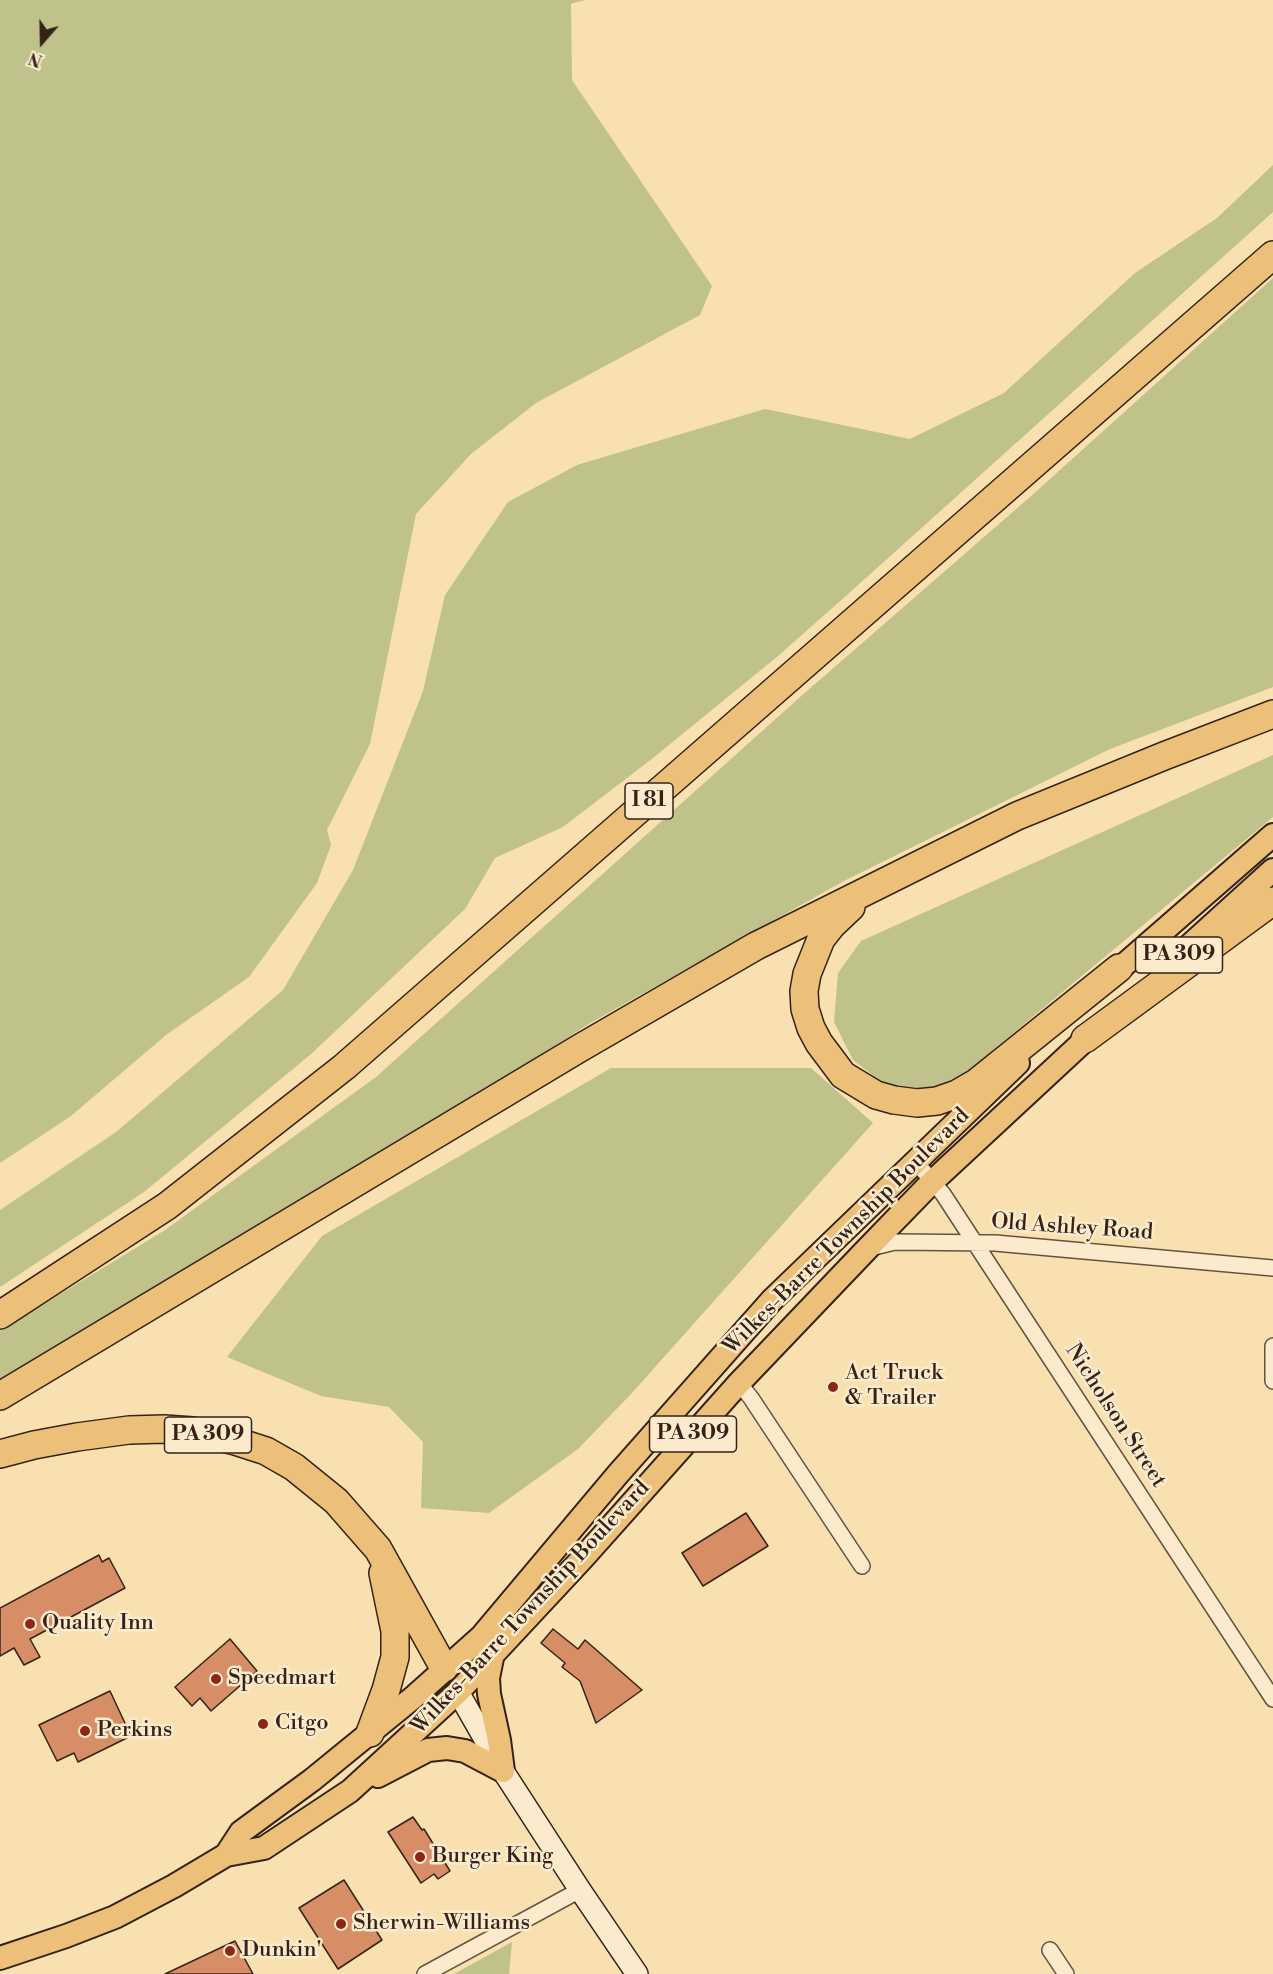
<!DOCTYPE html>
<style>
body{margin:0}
#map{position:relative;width:1273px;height:1974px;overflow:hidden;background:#f9e0b1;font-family:"Libre Bodoni",serif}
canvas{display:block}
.north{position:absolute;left:12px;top:12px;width:60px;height:60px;-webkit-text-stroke:4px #fbebcc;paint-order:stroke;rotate:200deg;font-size:16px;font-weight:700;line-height:24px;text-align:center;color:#352319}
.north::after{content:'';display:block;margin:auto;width:21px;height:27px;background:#352319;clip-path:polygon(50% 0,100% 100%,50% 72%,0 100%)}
</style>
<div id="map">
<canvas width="1273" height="1974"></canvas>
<div class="north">N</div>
</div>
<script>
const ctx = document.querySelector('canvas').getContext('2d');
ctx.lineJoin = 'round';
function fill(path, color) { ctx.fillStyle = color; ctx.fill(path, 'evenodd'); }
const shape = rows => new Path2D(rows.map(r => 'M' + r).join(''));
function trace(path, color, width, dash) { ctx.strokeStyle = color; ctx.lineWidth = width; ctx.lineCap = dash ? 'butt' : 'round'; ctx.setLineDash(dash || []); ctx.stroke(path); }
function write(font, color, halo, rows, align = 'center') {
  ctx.font = font + ' "Libre Bodoni",serif'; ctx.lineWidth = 5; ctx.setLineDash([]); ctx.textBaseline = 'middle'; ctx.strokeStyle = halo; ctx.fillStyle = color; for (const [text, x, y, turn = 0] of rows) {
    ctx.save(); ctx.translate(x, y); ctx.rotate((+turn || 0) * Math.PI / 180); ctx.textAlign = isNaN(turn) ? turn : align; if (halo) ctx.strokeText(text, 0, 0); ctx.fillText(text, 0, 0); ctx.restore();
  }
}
const green = shape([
 [0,0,585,0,571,4,572,80,712,286,700,315,536,403,471,454,416,514,370,744,327,830,331,845,317,883,249,977,166,1035,71,1116,0,1163],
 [1273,165,1273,212,847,595,778,656,653,758,563,827,495,858,465,909,310,1055,144,1192,0,1287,0,1210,116,1132,283,990,353,870,423,691,445,595,508,502,577,465,765,409,910,439,1004,393,1135,273,1217,218],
 [1273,278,1273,687,1110,749,844,881,592,1022,310,1201,0,1384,0,1331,165,1230,376,1077,799,698,1030,497],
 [1273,755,1273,817,964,1074,926,1091,888,1087,853,1060,834,1022,838,973,861,941],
 [611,1068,811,1068,873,1123,631,1394,578,1449,489,1513,421,1508,423,1442,389,1407,321,1396,227,1357,322,1236],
 [512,1942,509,1974,454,1974]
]);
const building = shape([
 [746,1513,768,1546,703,1586,682,1553,746,1513],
 [99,1555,102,1562,109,1558,125,1588,30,1639,40,1657,24,1665,14,1648,0,1656,0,1608,99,1555],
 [553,1629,578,1649,585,1640,642,1690,596,1723,580,1681,562,1667,565,1663,541,1643,553,1629],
 [230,1639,257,1671,211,1711,200,1698,192,1706,175,1687,230,1639],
 [110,1691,131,1736,78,1762,74,1753,57,1761,39,1725,110,1691],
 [413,1817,422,1830,424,1829,450,1871,438,1879,434,1874,421,1883,388,1832,413,1817],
 [344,1880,382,1940,338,1969,299,1908,344,1880],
 [235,1941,253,1974,165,1974,235,1941]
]);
const street = shape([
 [915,1161,943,1194,1273,1699],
 [870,1248,895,1242,995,1243,1273,1268],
 [1273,1346,1273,1381],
 [739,1383,751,1398,862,1566],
 [1050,1950,1066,1974],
 [425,1974,580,1890]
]);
const secondary = shape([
 [458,1692,503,1771,580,1890,637,1974]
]);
const primary = shape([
 [1165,968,1273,870],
 [1108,979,1273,835],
 [493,1653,488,1678,489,1694,499,1740,503,1771],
 [378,1776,428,1750,447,1748,465,1751,503,1771],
 [226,1855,241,1832,312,1780,415,1696,481,1637,618,1474,772,1300,1018,1063],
 [0,1958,66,1936,115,1917,174,1886,226,1855,264,1848,350,1791,458,1692,582,1559,739,1383,867,1249,932,1182,1098,1028]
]);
const highway = shape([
 [851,907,832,925,821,939,807,974,804,991,805,1009,811,1028,819,1043,843,1075,876,1095,894,1100,917,1103,937,1101,957,1094,976,1083,1119,968],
 [1085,1039,1273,901],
 [0,1315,167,1206,344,1067,1273,255],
 [0,1396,580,1048,756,946,1017,816,1164,756,1273,714],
 [0,1454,34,1445,77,1437,129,1430,164,1429,193,1431,235,1441,266,1451,294,1467,336,1501,378,1549,444,1668],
 [370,1733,386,1690,395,1657,395,1631,383,1573]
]);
const markers = [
 [833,1387,6,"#8f2418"],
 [30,1624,6,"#8f2418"],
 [216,1679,6,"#8f2418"],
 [263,1724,6,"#8f2418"],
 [85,1731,6,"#8f2418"],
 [420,1857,6,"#8f2418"],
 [341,1924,6,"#8f2418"],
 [230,1951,6,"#8f2418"]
];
const shields = [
 [649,801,48],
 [1179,955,87],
 [693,1434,87],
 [208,1435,87]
];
const shieldNames = [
 ["I 81",649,801],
 ["PA 309",1179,955],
 ["PA 309",693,1434],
 ["PA 309",208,1435]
];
const streetNames = [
 ["Old Ashley Road",1072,1228,4],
 ["Wilkes-Barre Township Boulevard",847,1232,-45],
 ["Nicholson Street",1115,1416,57],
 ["Wilkes-Barre Township Boulevard",531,1608,-47]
];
const poiNames = [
 ["Act Truck",845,1374],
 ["& Trailer",845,1399],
 ["Quality Inn",42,1624],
 ["Speedmart",228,1679],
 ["Citgo",275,1724],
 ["Perkins",97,1731],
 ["Burger King",432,1857],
 ["Sherwin-Williams",353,1924],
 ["Dunkin'",242,1951]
];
fill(green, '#bfc28b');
fill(building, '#d78d66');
trace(building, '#352319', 1.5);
trace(street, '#66523f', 18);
trace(secondary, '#352319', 24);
trace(primary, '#352319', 26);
trace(highway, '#352319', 30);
trace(street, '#fbebcc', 15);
trace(secondary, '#fbebcc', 21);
trace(primary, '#ecc078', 22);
trace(highway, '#ecc078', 27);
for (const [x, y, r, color] of markers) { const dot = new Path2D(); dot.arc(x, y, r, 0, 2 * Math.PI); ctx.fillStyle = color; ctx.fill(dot); trace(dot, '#fbebcc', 2); }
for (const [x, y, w] of shields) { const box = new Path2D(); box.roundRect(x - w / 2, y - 18, w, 36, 4.5); ctx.fillStyle = '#fbebcc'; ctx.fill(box); trace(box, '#352319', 1.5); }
write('bold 21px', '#352319', null, shieldNames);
write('22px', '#352319', '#fbebcc', streetNames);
write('22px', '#352319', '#fbebcc', poiNames, 'left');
</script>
